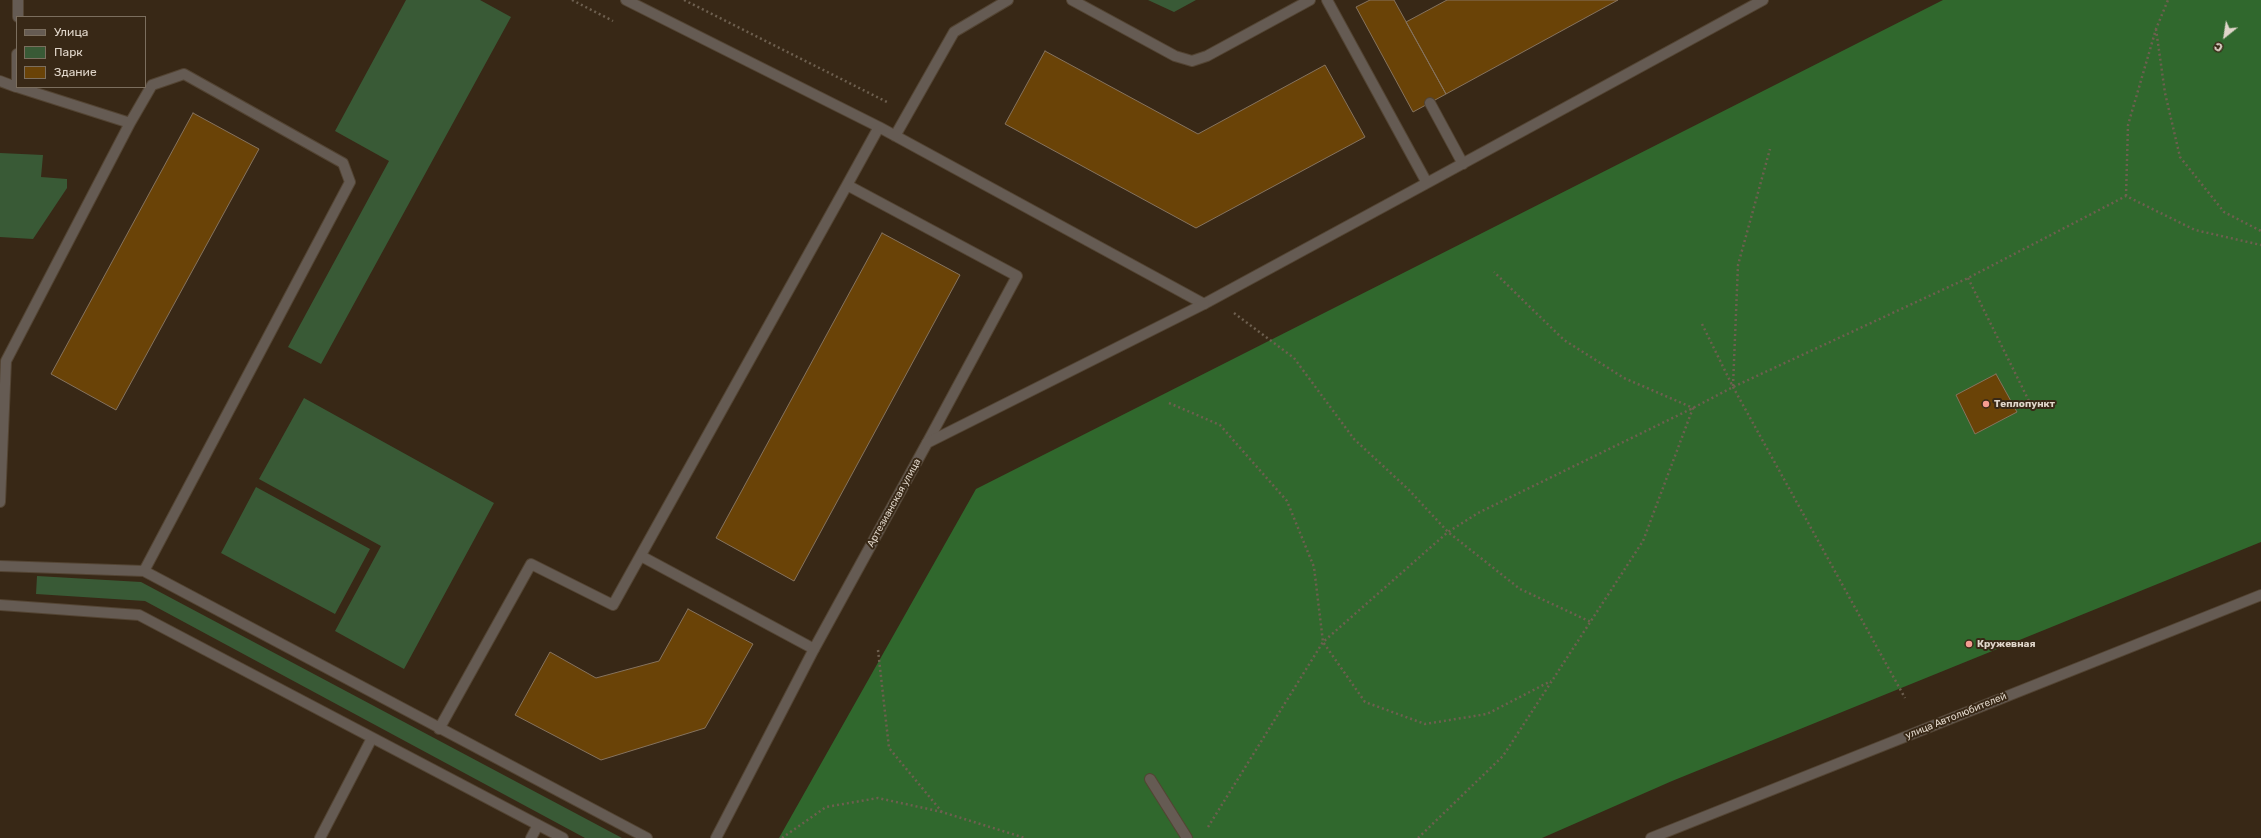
<!DOCTYPE html>
<meta charset="utf-8">
<style>
body{margin:0}
#map{position:relative;width:2261px;height:838px;overflow:hidden;background:#382816;font-family:Rubik,sans-serif}
canvas{display:block}
.legend{position:absolute;left:16px;top:16px;width:130px;height:72px;box-sizing:border-box;background:#382816;border:1px solid #7b6e5e;margin:0;padding:5px 7px;list-style:none;font-size:12px;color:#e0d6ca}
.legend li{display:flex;align-items:center;gap:8px;height:20px}
.legend b{width:20px;border:1px solid #7b6e5e}
.north{position:absolute;left:2205px;top:16px;width:40px;height:40px;-webkit-text-stroke:3px #382816;paint-order:stroke;rotate:210deg;font-size:11px;font-weight:700;line-height:16px;text-align:center;color:#e0d6ca}
.north::after{content:'';display:block;margin:auto;width:14px;height:18px;background:#e0d6ca;clip-path:polygon(50% 0,100% 100%,50% 72%,0 100%)}
</style>
<div id="map">
<canvas width="2261" height="838"></canvas>
<ul class="legend">
<li><b style="height:5px;background:#655b53"></b>Улица</li>
<li><b style="height:11px;background:#395a36"></b>Парк</li>
<li><b style="height:11px;background:#6a4307"></b>Здание</li>
</ul>
<div class="north">С</div>
</div>
<script>
const ctx = document.querySelector('canvas').getContext('2d');
ctx.lineJoin = 'round';
function fill(path, color) { ctx.fillStyle = color; ctx.fill(path, 'evenodd'); }
const shape = rows => new Path2D(rows.map(r => 'M' + r).join(''));
function trace(path, color, width, dash) { ctx.strokeStyle = color; ctx.lineWidth = width; ctx.lineCap = dash ? 'butt' : 'round'; ctx.setLineDash(dash || []); ctx.stroke(path); }
function write(font, color, halo, rows, align = 'center') {
  ctx.font = font + ' Rubik,sans-serif'; ctx.lineWidth = 4; ctx.setLineDash([]); ctx.textBaseline = 'middle'; ctx.strokeStyle = halo; ctx.fillStyle = color; for (const [text, x, y, turn = 0] of rows) {
    ctx.save(); ctx.translate(x, y); ctx.rotate((+turn || 0) * Math.PI / 180); ctx.textAlign = isNaN(turn) ? turn : align; if (halo) ctx.strokeText(text, 0, 0); ctx.fillText(text, 0, 0); ctx.restore();
  }
}
const green = shape([
 [406,0,480,0,511,17,321,364,288,347,389,161,335,131],
 [1148,0,1196,0,1174,12],
 [0,153,43,155,41,177,67,179,67,188,33,239,0,237],
 [304,398,494,503,404,669,335,631,381,546,259,479],
 [256,487,370,549,335,614,221,553],
 [37,576,141,582,622,838,585,838,145,601,36,594]
]);
const forest = shape([
 [1943,0,2261,0,2261,542,1672,781,1542,838,779,838,976,489]
]);
const building = shape([
 [1370,0,1394,0,1446,94,1413,112,1356,7,1370,0],
 [1447,0,1618,0,1446,94,1406,22,1447,0],
 [1045,51,1198,134,1325,65,1365,137,1196,228,1005,124,1045,51],
 [193,113,259,149,116,410,51,374,193,113],
 [882,233,960,275,794,581,716,538,882,233],
 [1996,374,2017,412,1975,434,1956,395,1996,374],
 [688,609,753,644,705,728,601,760,515,715,550,652,596,678,659,661,688,609]
]);
const path = shape([
 [572,0,613,21],
 [684,0,887,102],
 [2156,29,2165,93,2180,157,2224,212,2261,231],
 [2126,196,2128,125,2156,29,2168,0],
 [1968,278,2030,403],
 [1234,313,1294,358,1354,439,1409,490,1448,532,1520,589,1591,622],
 [1702,324,1733,387,1905,698],
 [1733,386,1738,265,1770,149],
 [1169,403,1220,425,1287,501,1314,567,1323,642,1365,702,1425,724,1487,714,1551,681],
 [878,650,889,748,942,812,1025,838],
 [1208,827,1323,642,1448,532,1478,513,1693,408,1733,387,1968,278,2126,196,2195,230,2261,245],
 [782,838,826,807,878,798,942,812],
 [1418,838,1503,756,1643,541,1693,408,1624,378,1564,340,1494,272]
]);
const service = shape([
 [626,0,879,127,847,185],
 [1072,0,1175,56,1192,61,1207,56,1310,0],
 [18,17,18,0],
 [17,54,17,87],
 [0,81,16,87],
 [17,87,130,123],
 [1430,103,1463,164],
 [879,127,1204,304,1427,183,1327,0],
 [895,136,954,32,1008,0],
 [1427,183,1763,0],
 [0,502,6,361,130,123,152,85,184,74,343,163,350,182,144,571],
 [641,556,814,649],
 [0,566,144,571,647,838],
 [0,605,139,615,563,838],
 [439,729,531,564,613,605,847,185,1017,276,927,443],
 [1150,779,1187,838],
 [320,838,372,738],
 [531,838,538,825]
]);
const minor = shape([
 [716,838,814,649,927,443,1204,304],
 [1651,838,2261,595]
]);
const markers = [
 [1986,404,4,"#f59c91"],
 [1969,644,4,"#f59c91"]
];
const poiNames = [
 ["Теплопункт",1994,404],
 ["Кружевная",1977,644]
];
const streetNames = [
 ["Артезианская улица",894,503,-61],
 ["улица Автолюбителей",1956,716,-22]
];
fill(green, '#395a36');
fill(forest, '#30682d');
fill(building, '#6a4307');
trace(building, '#86735e', 1);
trace(service, '#534433', 12);
trace(minor, '#534433', 12);
trace(path, '#6d5f4f', 2.5, [2, 3]);
trace(service, '#655b53', 10);
trace(minor, '#655b53', 10);
for (const [x, y, r, color] of markers) { const dot = new Path2D(); dot.arc(x, y, r, 0, 2 * Math.PI); ctx.fillStyle = color; ctx.fill(dot); trace(dot, '#382816', 1.5); }
write('bold 10px', '#e0d6ca', '#382816', poiNames, 'left');
write('10px', '#e0d6ca', '#382816', streetNames);
</script>
